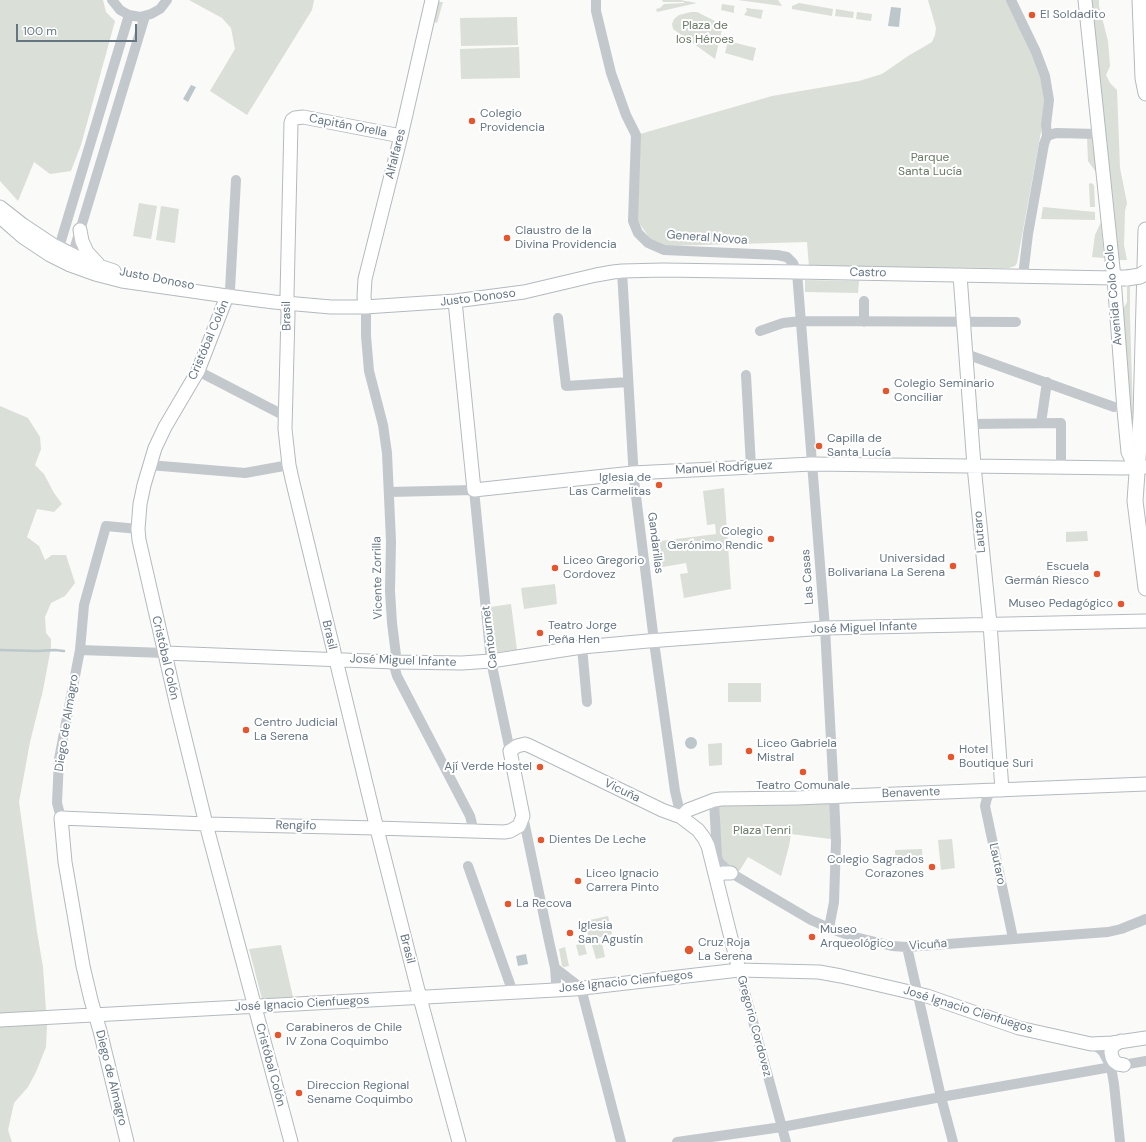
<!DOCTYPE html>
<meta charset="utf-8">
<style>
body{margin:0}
#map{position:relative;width:1146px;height:1142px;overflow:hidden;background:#fafaf8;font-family:"DM Sans",sans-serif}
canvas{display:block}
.scale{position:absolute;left:16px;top:24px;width:121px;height:18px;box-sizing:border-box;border:2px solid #657683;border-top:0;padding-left:5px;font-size:12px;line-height:14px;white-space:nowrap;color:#657683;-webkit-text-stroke:3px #fff;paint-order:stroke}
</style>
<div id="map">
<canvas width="1146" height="1142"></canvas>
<div class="scale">100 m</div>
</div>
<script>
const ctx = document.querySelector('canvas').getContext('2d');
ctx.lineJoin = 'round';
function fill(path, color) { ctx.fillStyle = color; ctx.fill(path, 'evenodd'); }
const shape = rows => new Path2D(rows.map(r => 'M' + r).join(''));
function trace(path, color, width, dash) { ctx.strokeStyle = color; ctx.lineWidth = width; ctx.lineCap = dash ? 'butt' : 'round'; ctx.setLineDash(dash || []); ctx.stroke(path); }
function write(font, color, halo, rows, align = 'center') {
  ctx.font = font + ' "DM Sans",sans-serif'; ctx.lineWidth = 4; ctx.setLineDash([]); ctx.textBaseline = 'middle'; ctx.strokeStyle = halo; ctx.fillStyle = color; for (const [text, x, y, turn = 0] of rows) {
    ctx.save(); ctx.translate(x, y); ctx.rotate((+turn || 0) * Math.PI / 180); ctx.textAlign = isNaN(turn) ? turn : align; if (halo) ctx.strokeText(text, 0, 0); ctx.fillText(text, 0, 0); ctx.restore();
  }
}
const green = shape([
 [0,0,103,0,106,12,115,21,81,145,71,171,50,174,34,162,18,201,0,181],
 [189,0,314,0,312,10,247,115,210,91,235,49,231,28,222,18],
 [662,0,680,0,697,3,657,12,656,9,660,8,664,4,684,3,684,2,663,2],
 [738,0,778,0,782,6],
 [928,0,1007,0,1032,54,1041,77,1044,100,1041,132,1017,263,1015,266,1009,268,809,267,807,242,665,246,651,240,637,220,640,134,772,96,859,81,882,74,908,56,932,42,935,35,936,28],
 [1090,0,1099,0,1099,6,1108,41,1110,66,1106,75,1110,83,1117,90,1120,168,1127,203,1125,211,1124,245,1127,260,1116,260],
 [439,2,443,2,437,23,434,22],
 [799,3,833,9,832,16,792,9,792,6],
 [722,4,735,6,734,8,734,13,721,10],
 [746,8,763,10,761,19,744,15,747,11],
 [836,9,854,12,853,18,835,16],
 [691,12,697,12,723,25,715,59,673,29,672,24,674,19,679,15],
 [857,12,872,14,871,21,856,19],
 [517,17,518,45,461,46,460,18],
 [728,41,756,48,753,61,725,53],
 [519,47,520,78,461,79,460,49],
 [1087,136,1093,137,1096,172,1088,161],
 [1091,183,1094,185,1095,207,1090,207,1089,184],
 [139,203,157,206,151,239,133,236],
 [161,206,179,209,175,243,156,240],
 [1043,207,1095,212,1095,220,1041,219],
 [1101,222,1104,258,1092,257,1095,235],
 [805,280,859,281,858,293,805,292],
 [1130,286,1130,316,1134,450,1121,313,1127,302,1127,287],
 [0,406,28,418,40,437,41,449,35,465,44,474,54,493,62,504,54,512,37,509,27,537,39,546,45,560,52,555,66,555,75,583,65,596,51,603,45,617,46,633,51,639,51,648,42,695,41,698,30,742,19,802,37,932,43,967,47,1025,46,1047,36,1072,28,1087,14,1103,8,1130,12,1142,0,1142],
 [724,488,731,589,684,598,680,574,688,573,686,563,657,568,652,542,716,534,715,524,707,525,703,491],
 [1087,531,1088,541,1066,542,1066,532],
 [555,584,557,604,524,609,521,588],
 [511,604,517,650,497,652,490,607],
 [728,683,761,683,761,702,728,702],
 [722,743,722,765,709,766,708,744],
 [831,799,831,839,791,834,789,846,781,876,748,857,738,873,721,860,719,805],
 [952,839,955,868,941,870,938,840],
 [922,849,923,864,896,865,895,850],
 [608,916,612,934,589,940,585,921],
 [584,943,587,954,579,956,576,945],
 [602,943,605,957,596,959,592,945],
 [281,945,293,997,262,999,249,949],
 [565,947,569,966,564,967,562,966,559,949]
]);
const water = shape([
 [891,7,901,8,899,27,888,26],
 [191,85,196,87,188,102,183,99],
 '685 743a6 6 0 1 1 12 0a6 6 0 1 1-12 0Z',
 [526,954,528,964,518,966,516,956]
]);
const stream = shape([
 [0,650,37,651,55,650,64,651]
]);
const street = shape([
 [112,0,120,10,129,15,140,17,151,14,160,9,167,0],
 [596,0,596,11,611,73,626,115,636,135,633,221,638,233,648,243,664,250,777,255,787,257,793,263,797,272,825,628,834,796,836,842,834,902,829,928],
 [1011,0,1036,52,1045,76,1049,100,1046,125,1047,136,1044,144,1028,234,1023,276],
 [1047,136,1056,133,1098,134],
 [57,254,129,15],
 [71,260,145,16],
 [622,271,634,480,655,649,675,791,681,817],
 [227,296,230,290,236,180],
 [365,307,366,313,366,336,369,371,383,425,387,453,391,541,390,591,392,623,396,655,395,669,397,676,470,816,472,824,473,831],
 [558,318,566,386,628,382],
 [864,322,864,301],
 [760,331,783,323,801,321,1016,322],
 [966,354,1114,407],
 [198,371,285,416],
 [746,375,751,467],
 [1041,423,1047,382],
 [971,424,1061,423,1061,468],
 [149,465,245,473,289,465],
 [389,492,474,490,491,661,510,751],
 [582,647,587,702],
 [80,650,165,653],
 [991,790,987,798,985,806,1013,938],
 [714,800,717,857,719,862,724,867,731,873,811,920,829,928,851,936,892,946,907,947,1108,932,1121,929,1146,919],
 [523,816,549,941,555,968,556,981,555,990],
 [61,818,57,803,59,759,80,650,84,605,106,526,138,529],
 [468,866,511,987],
 [907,947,941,1097,953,1142],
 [555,968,581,988,621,1142],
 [739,970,786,1142],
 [1091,1044,1100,1049,1103,1052,1111,1067,1114,1084,1120,1142],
 [677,1142,782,1127,941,1097,1146,1061]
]);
const secondary = shape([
 [1085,0,1114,278,1124,410,1128,452,1133,463,1137,468],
 [401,136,303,117,295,118,292,120,291,123,287,295,288,314,285,429,289,465,292,479,378,833,420,998,459,1142],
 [0,207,23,225,53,245,87,262,114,271],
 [0,217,23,237,50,255,70,265,95,274,122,281,227,296,274,302,331,307,365,307,455,301,524,292,596,275,613,272,622,271,663,270,797,272,1114,278],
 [80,230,82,241,87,252,98,264],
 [960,275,974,466,990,624,1002,790],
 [227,296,198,371,165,427,155,448,144,485,140,504,138,529,139,540,177,706,206,824,291,1142],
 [455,301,474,490,633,473,812,464,1124,468,1146,467],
 [365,307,364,296,365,279,401,136,432,0],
 [165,653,395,662,462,663,491,661,582,647,648,641,825,628,1146,621],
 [681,817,688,810,714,800,721,799,796,798,1146,784],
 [717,881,718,876,723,873,731,873],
 [0,1020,574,989,739,970,819,972,841,976,927,996,1019,1028,1091,1044,1112,1043,1146,1038],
 [1121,1041,1116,1044,1112,1047,1111,1052,1112,1057,1114,1061,1118,1064,1124,1065],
 [127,1142,100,1031,91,1000,83,966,65,862,61,818,206,824,376,828,504,832,510,831,519,826,523,816,510,751,517,746,525,744,530,746,662,810,681,817,698,830,704,838,708,846,739,970]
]);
const primary = shape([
 [1140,0,1143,78,1146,93],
 [1146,230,1141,416,1135,501,1146,588],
 [1114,278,1127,278]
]);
const primaryBridge = shape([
 [1127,278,1140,276,1146,272]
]);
const markers = [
 [1032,15,4,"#e4572e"],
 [472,121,4,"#e4572e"],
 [507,238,4,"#e4572e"],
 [886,391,4,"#e4572e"],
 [819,446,4,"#e4572e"],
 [659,485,4,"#e4572e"],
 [771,539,4,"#e4572e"],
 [953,566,4,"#e4572e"],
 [555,568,4,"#e4572e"],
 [1097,574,4,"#e4572e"],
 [1121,604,4,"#e4572e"],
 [540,633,4,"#e4572e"],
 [246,730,4,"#e4572e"],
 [749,751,4,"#e4572e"],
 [951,757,4,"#e4572e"],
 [540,767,4,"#e4572e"],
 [803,772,4,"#e4572e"],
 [541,840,4,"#e4572e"],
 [932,867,4,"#e4572e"],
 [578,881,4,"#e4572e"],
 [508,904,4,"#e4572e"],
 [570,933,4,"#e4572e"],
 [812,937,4,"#e4572e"],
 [689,950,5,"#e4572e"],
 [278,1035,4,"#e4572e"],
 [299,1093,4,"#e4572e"]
];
const poiNames = [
 ["El Soldadito",1040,15],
 ["Colegio",480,114],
 ["Providencia",480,128],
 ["Claustro de la",515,231],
 ["Divina Providencia",515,245],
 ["Colegio Seminario",894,384],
 ["Conciliar",894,398],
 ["Capilla de",827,439],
 ["Santa Lucía",827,453],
 ["Iglesia de",651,478,"right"],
 ["Las Carmelitas",651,492,"right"],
 ["Colegio",763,532,"right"],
 ["Gerónimo Rendic",763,546,"right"],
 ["Universidad",945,559,"right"],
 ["Bolivariana La Serena",945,573,"right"],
 ["Liceo Gregorio",563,561],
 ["Cordovez",563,575],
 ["Escuela",1089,567,"right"],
 ["Germán Riesco",1089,581,"right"],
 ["Museo Pedagógico",1113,604,"right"],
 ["Teatro Jorge",548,626],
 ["Peña Hen",548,640],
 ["Centro Judicial",254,723],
 ["La Serena",254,737],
 ["Liceo Gabriela",757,744],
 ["Mistral",757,758],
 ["Hotel",959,750],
 ["Boutique Suri",959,764],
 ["Ají Verde Hostel",532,767,"right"],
 ["Teatro Comunale",803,786,"center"],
 ["Dientes De Leche",549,840],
 ["Colegio Sagrados",924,860,"right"],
 ["Corazones",924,874,"right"],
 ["Liceo Ignacio",586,874],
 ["Carrera Pinto",586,888],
 ["La Recova",516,904],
 ["Iglesia",578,926],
 ["San Agustín",578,940],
 ["Museo",820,930],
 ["Arqueológico",820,944],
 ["Cruz Roja",698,943],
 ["La Serena",698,957],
 ["Carabineros de Chile",286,1028],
 ["IV Zona Coquimbo",286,1042],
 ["Direccion Regional",307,1086],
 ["Sename Coquimbo",307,1100]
];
const parkNames = [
 ["Plaza de",705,26],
 ["los Héroes",705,40],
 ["Parque",930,158],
 ["Santa Lucía",930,172],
 ["Plaza Tenri",762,831]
];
const streetNames = [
 ["Capitán Orella",348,126,11],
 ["Alfalfares",396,154,-76],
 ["General Novoa",707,238,4],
 ["Castro",868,273,1],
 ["Justo Donoso",157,279,11],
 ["Avenida Colo Colo",1114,295,-95],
 ["Justo Donoso",478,298,-7],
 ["Brasil",287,316,-91],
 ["Cristóbal Colón",209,340,-67],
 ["Manuel Rodríguez",724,468,-3],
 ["Lautaro",980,532,-95],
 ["Gandarillas",655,543,83],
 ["Las Casas",808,577,-94],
 ["Vicente Zorrilla",378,578,-91],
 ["José Miguel Infante",864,628,-2],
 ["Brasil",329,635,77],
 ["Cantournet",490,637,-97],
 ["Cristóbal Colón",165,658,77],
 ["José Miguel Infante",403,661,2],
 ["Diego de Almagro",67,723,-81],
 ["Vicuña",622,791,26],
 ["Benavente",911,793,-2],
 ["Rengifo",296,826,1],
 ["Lautaro",997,864,78],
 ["Vicuña",928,945,-4],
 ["Brasil",407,949,76],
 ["José Ignacio Cienfuegos",626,982,-6],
 ["José Ignacio Cienfuegos",302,1004,-3],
 ["José Ignacio Cienfuegos",968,1010,17],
 ["Gregorio Cordovez",754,1026,75],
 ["Cristóbal Colón",270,1065,75],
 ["Diego de Almagro",111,1078,76]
];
fill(green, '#dadfd7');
fill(water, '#bbc7cb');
trace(stream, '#bbc7cb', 2.5);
trace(secondary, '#b3babf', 15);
trace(primary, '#b5babe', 17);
trace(street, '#c3c8cc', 10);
trace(secondary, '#fff', 13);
trace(primary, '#fff', 15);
trace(primaryBridge, '#b5babe', 17, []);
trace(primaryBridge, '#fff', 15);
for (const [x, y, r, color] of markers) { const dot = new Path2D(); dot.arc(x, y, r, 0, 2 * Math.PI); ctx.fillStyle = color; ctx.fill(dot); trace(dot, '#fff', 1.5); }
write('12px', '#657683', '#fff', poiNames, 'left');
write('12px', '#687a64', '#fff', parkNames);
write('12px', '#657683', '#fff', streetNames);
</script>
